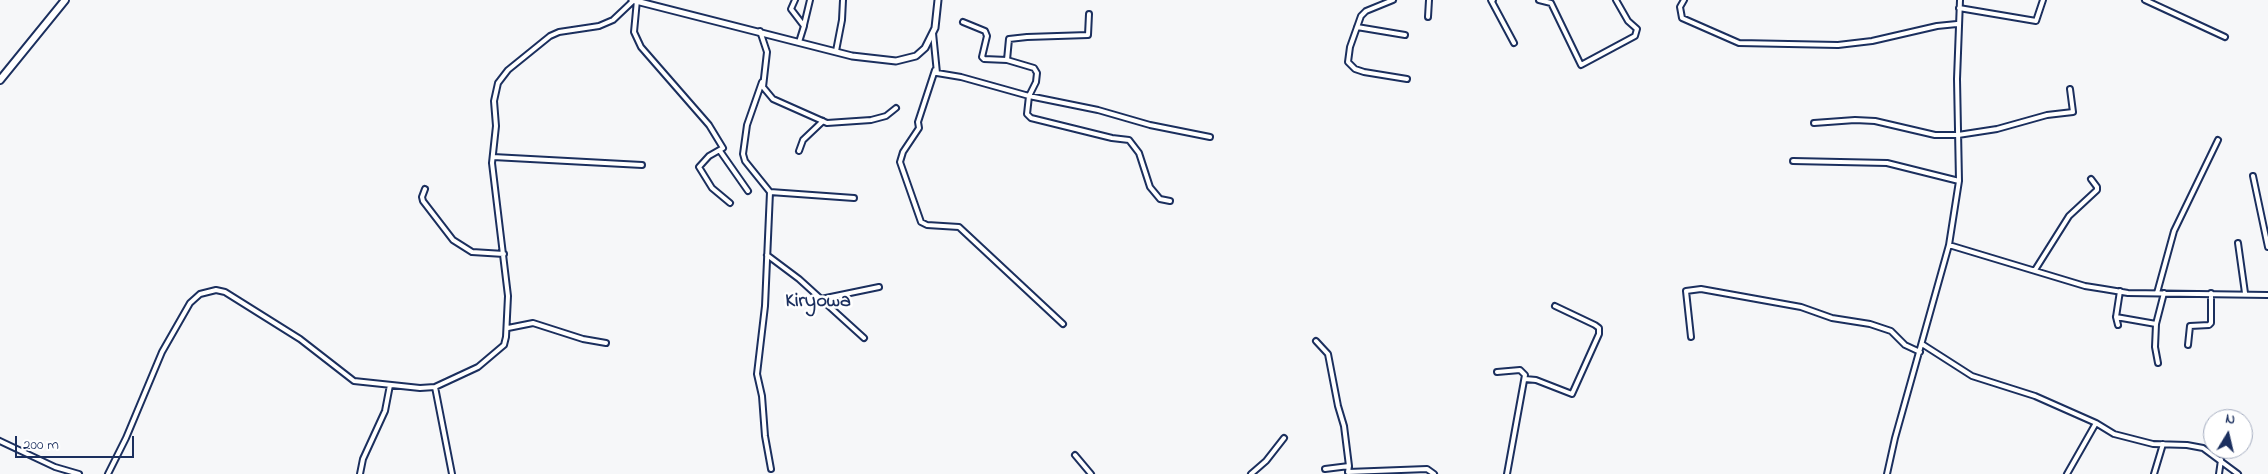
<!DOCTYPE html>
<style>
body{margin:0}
#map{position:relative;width:2268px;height:474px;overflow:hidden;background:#f6f7f9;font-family:"Indie Flower",sans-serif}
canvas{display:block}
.north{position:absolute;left:2203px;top:409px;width:50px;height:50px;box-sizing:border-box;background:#fff;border:1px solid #a4acbf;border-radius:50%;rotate:9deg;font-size:14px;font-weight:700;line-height:20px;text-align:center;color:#1b2f5e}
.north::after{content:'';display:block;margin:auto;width:18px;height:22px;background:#1b2f5e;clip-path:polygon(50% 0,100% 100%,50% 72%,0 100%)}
.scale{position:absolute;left:15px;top:436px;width:119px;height:22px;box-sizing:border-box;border:2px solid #1b2f5e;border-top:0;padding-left:6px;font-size:15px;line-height:18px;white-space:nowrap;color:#1b2f5e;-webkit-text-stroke:4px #fff;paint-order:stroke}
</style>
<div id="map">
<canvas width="2268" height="474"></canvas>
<div class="north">N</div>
<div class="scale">200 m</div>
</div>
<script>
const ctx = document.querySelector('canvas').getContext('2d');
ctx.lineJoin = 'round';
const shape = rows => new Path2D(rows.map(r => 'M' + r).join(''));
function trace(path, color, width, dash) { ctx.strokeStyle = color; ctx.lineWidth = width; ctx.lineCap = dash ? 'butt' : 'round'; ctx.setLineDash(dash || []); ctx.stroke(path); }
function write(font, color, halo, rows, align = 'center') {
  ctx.font = font + ' "Indie Flower",sans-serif'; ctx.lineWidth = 5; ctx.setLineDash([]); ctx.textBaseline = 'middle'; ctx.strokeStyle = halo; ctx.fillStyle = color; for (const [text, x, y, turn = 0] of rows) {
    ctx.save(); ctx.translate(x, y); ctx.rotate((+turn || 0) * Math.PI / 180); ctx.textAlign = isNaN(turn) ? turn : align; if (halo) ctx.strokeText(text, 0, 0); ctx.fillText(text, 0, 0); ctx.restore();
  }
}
const minor = shape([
 [637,0,634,32,641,47,709,125,723,148,709,156,699,167,712,188,730,203],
 [795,0,791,9,804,26,799,42],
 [1393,0,1366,11,1361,16,1350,47,1348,62,1355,69,1364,72,1407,79],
 [1493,0,1491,0,1514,43],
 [1539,0,1551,3,1581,65,1635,36,1637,29,1628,21,1616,0],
 [1684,0,1680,7,1682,18,1739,43,1838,45,1872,41,1937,26,1957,24],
 [2145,0,2225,37],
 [1959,8,2036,21,2043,0],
 [1428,17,1429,0],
 [963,22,985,31,987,36,982,57,984,59,1007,60],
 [804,25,810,0],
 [1357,27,1405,35],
 [760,31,767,52,763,87,773,99,827,123,871,120,886,116,896,108],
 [933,33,937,73,961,77,1029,96,1036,82,1037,73,1034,68,1007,60,1009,39,1027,37,1088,35,1089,14],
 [836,51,842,20,843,0],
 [935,70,918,122,919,128,903,152,900,162,921,222,927,225,959,227,1063,324],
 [762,82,747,125,743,154,745,161,770,192,854,198],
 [1814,123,1855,120,1875,121,1935,135,1958,135,1997,129,2047,115,2073,112,2070,89],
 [720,151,748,191],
 [799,151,803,140,823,121],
 [493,157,642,165],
 [1793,161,1887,163,1959,181],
 [2253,176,2268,247],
 [425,189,422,197,423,201,453,240,472,252,504,254],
 [770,192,765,306,757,374,762,396,765,436,771,469],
 [1170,201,1160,199,1150,187,1139,153,1129,140,1112,138,1031,118,1027,114,1029,96,1098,110,1150,125,1210,137],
 [2238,243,2245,293],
 [1949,245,2085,286,2104,289,2128,293,2268,295],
 [767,255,799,279,864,338],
 [2035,270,2069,216,2097,190,2097,187,2091,179],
 [2120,291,2116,317,2156,324],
 [2157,293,2174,231,2218,140],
 [821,299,879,287],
 [2116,317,2118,325],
 [508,328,533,323,583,339,606,343],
 [1691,337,1686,291,1701,289,1801,307,1832,318,1870,324,1891,331,1905,345,1920,352],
 [1316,341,1328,354,1338,406,1344,426,1349,466,1348,472,1427,469,1434,474],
 [1922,344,1972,376,2035,396,2096,423,2114,434,2153,444,2187,445,2203,448,2238,474],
 [2188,345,2190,326,2209,325,2211,323,2211,293],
 [2158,363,2155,347,2156,324,2164,293],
 [1497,372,1520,370,1525,375,1507,474],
 [1525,379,1536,380,1572,394,1599,334,1599,328,1595,325,1555,306],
 [435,387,478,367,504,345,506,337,508,296,492,163,496,126,494,101,498,83,508,70,550,36,559,32,599,26,613,20,633,1],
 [0,441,55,467,79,474],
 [1075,455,1091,474],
 [1325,469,1349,466],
 [108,474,126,438,162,352,190,303,200,294,216,290,225,292,300,339,354,381,420,388,435,387,452,474],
 [360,474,363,459,385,411,390,385],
 [1251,474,1266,461,1284,438],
 [1887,474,1895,438,1949,245,1959,181,1957,79,1960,0],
 [2067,474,2096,423],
 [2154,474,2163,444],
 [2219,474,2221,460]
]);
const tertiary = shape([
 [632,0,852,56,896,61,916,56,925,48,935,28,938,0]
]);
const primary = shape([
 [0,80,65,0]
]);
const quarterNames = [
 ["Kiryowa",818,303]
];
trace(minor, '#1b2f5e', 8);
trace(tertiary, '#1b2f5e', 9);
trace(primary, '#1b2f5e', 10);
trace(minor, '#fff', 4);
trace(tertiary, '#fff', 5);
trace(primary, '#fff', 6);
write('bold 20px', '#1b2f5e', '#fff', quarterNames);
</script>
